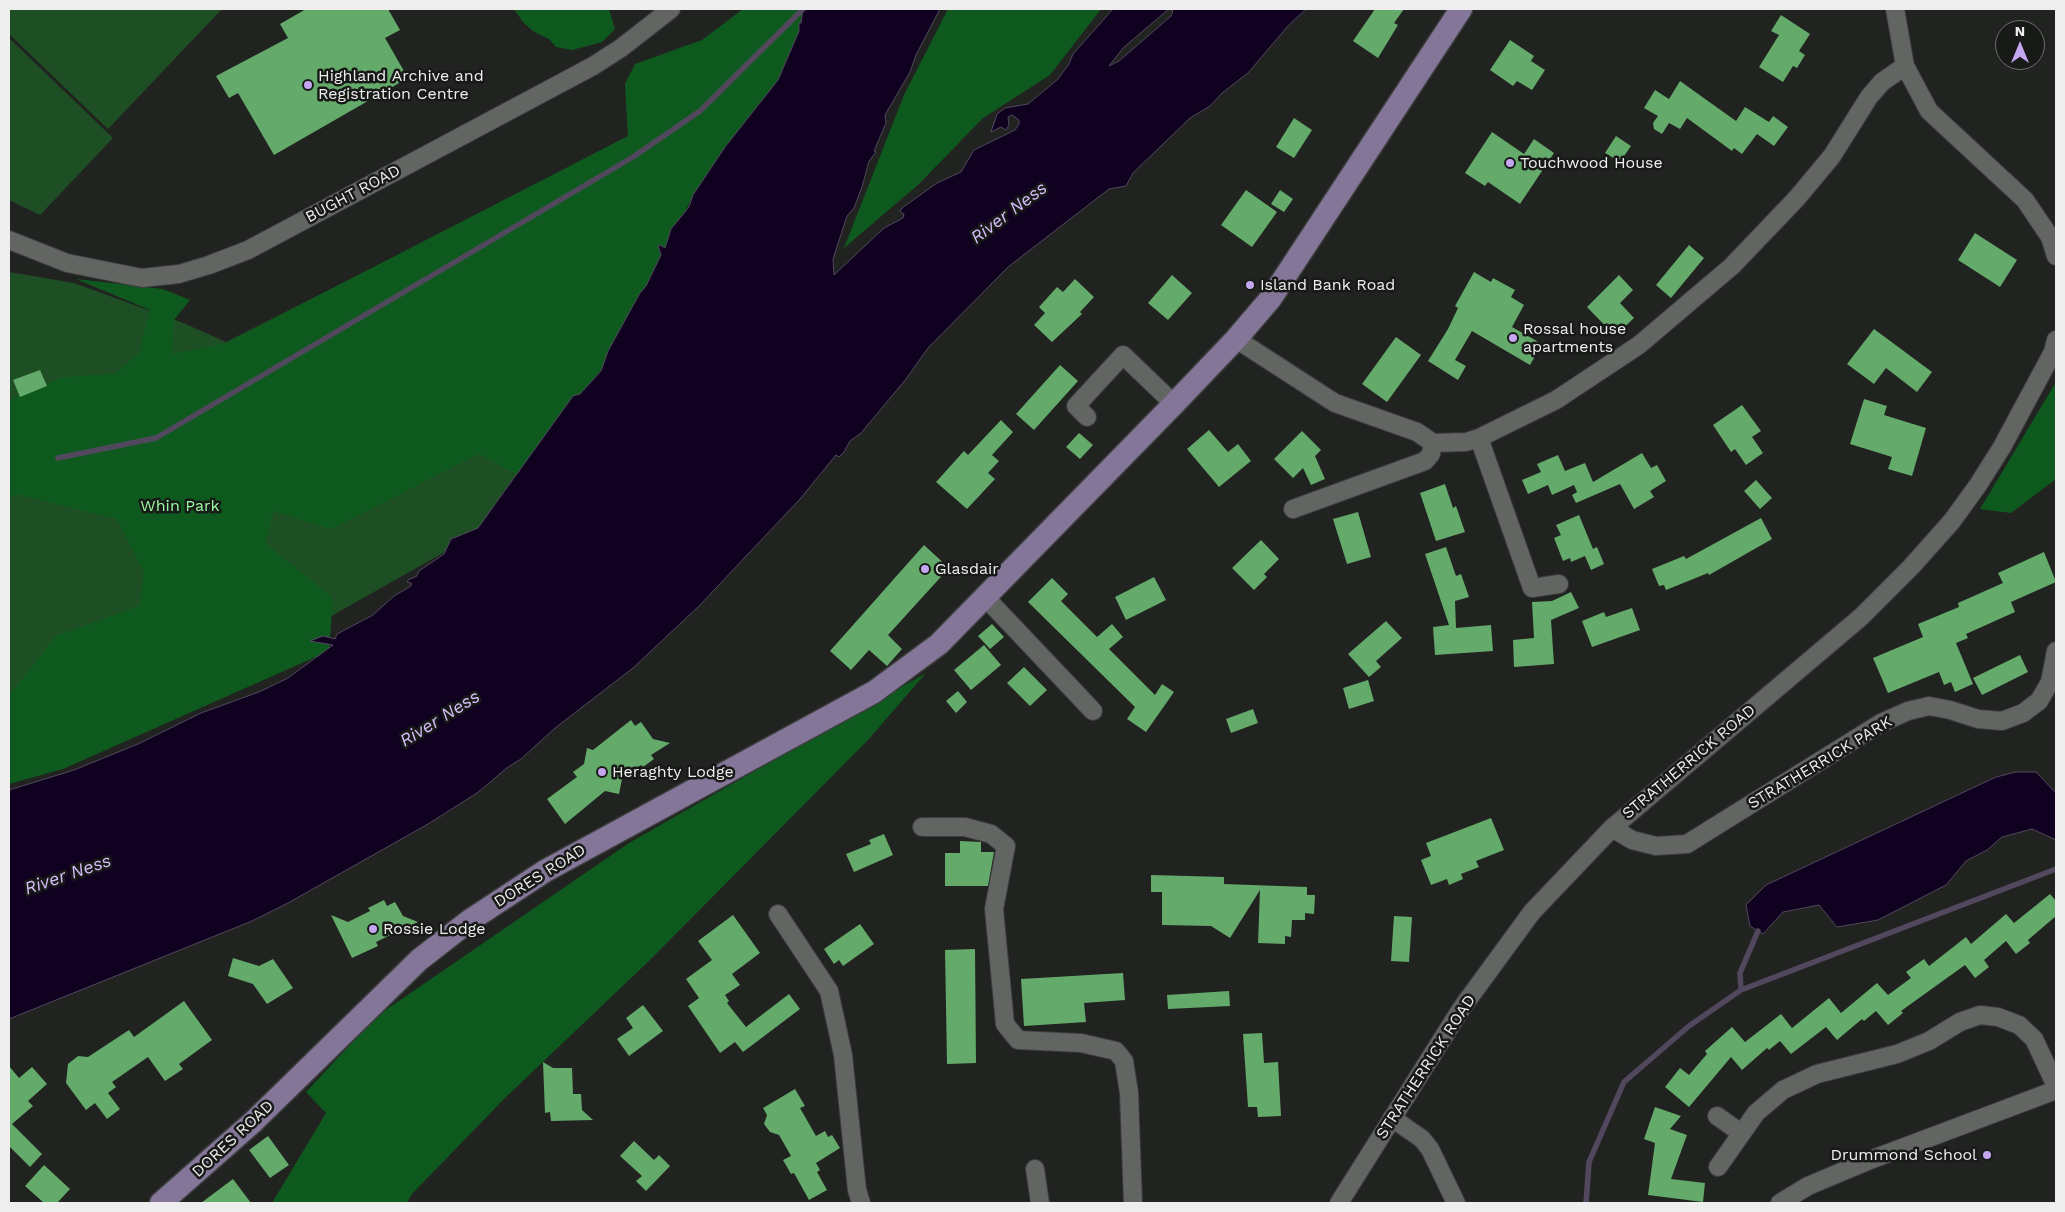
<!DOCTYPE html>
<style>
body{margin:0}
#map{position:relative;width:2065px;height:1212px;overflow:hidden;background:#212321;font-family:"Work Sans",sans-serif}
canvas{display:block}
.frame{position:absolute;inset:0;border:10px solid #edeeed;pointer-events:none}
.north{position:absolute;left:1995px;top:20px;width:50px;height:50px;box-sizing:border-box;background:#181a18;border:1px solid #6d6f6d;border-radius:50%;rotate:0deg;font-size:14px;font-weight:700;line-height:20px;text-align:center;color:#edeeed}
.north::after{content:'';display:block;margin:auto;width:18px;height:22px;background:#c5a7f1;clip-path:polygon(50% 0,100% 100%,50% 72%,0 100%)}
</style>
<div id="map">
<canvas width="2065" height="1212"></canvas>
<div class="frame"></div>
<div class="north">N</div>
</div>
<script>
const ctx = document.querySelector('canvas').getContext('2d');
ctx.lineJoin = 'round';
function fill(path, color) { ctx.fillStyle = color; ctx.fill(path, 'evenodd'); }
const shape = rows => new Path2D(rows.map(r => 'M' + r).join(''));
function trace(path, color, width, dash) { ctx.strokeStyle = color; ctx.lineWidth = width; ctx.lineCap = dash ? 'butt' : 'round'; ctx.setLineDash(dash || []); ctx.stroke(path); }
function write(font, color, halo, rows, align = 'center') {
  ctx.font = font + ' "Work Sans",sans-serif'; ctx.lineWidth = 5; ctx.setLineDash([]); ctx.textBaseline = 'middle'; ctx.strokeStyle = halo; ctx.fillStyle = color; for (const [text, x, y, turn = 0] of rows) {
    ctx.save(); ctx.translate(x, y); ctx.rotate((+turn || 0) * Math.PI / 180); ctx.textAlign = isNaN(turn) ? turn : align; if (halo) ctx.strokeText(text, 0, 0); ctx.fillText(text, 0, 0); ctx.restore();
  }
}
const green = shape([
 [9,9,222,9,108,129,9,34],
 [9,38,113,138,40,215,9,200],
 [685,110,655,275,473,536,151,718,9,776,9,272,74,283,181,322,226,342]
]);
const forest = shape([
 [514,9,609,9,615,29,602,42,572,50,556,47,549,39,534,32,523,22],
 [743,9,803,9,799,31,778,80,725,147,693,195,655,275,605,363,529,481,479,454,331,529,274,511,265,543,333,598,329,651,63,769,9,784,9,696,56,636,139,606,144,572,117,519,16,494,9,499,9,401,63,377,114,374,139,353,150,310,76,279,163,289,190,300,174,320,172,354,226,343,628,136,625,84,635,64,702,40],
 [948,9,1101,9,1050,75,983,118,918,185,844,248,904,95],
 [2056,382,2056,479,2011,513,1980,509],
 [926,673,868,740,650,960,505,1098,412,1194,407,1203,272,1203,326,1113,306,1092,377,1016,629,843]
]);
const water = shape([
 [803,9,940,9,916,55,910,72,885,115,886,123,874,151,876,152,869,161,862,187,854,208,847,216,833,259,834,275,884,228,903,218,904,214,900,212,902,208,937,183,961,172,974,150,1015,130,1019,124,1019,120,1012,115,1008,117,1009,125,1006,130,1001,127,991,132,997,114,1005,108,1028,104,1058,79,1069,64,1073,54,1113,9,1306,9,1287,27,1248,73,1222,93,1210,106,1190,118,1133,173,1126,186,1109,189,1008,267,928,348,906,379,861,433,850,441,844,452,839,457,836,455,800,499,699,606,633,668,555,728,521,759,508,767,477,793,428,824,288,903,252,921,9,1019,9,790,74,770,138,744,201,713,259,692,288,678,333,645,310,641,323,636,335,639,337,634,373,615,394,596,411,586,411,583,407,582,408,580,417,576,419,571,444,554,451,539,478,528,573,396,580,394,601,371,608,351,640,293,646,286,661,255,658,246,660,245,665,248,671,229,689,207,693,195,725,147,778,80,799,31,799,23,801,23,803,9],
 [1169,9,1173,11,1171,16,1119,61,1109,66,1124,47,1169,9],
 [2016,772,2036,772,2056,793,2056,840,2032,829,2002,837,1987,850,1966,861,1946,885,1878,920,1837,927,1819,905,1783,912,1763,934,1750,926,1746,905,1766,885,1996,777,2016,772]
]);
const stream = shape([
 [58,458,156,438,633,157,700,111,803,9],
 [1741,990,1740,973,1758,931],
 [1586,1203,1589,1162,1624,1082,1689,1026,1741,990,2056,869]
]);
const building = shape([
 [306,9,388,9,400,30,385,38,408,78,274,155,238,93,229,98,216,76,288,38,280,24],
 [1375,9,1404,9,1394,23,1398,25,1378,58,1353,41],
 [1781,15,1810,34,1799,51,1805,55,1797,68,1793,66,1783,82,1759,67,1779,35,1771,31],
 [1510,40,1534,56,1531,61,1545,70,1532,90,1517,81,1513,86,1490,70],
 [1680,81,1736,121,1745,107,1769,122,1773,116,1788,127,1774,146,1757,134,1742,154,1734,148,1732,151,1687,118,1680,129,1669,123,1662,134,1654,129,1653,123,1658,116,1644,108,1655,90,1669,99],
 [1294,118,1312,130,1294,158,1276,147],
 [1492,132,1524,154,1534,139,1554,153,1520,204,1488,182,1485,186,1465,173],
 [1616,136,1631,146,1620,162,1605,153],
 [1246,190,1277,212,1252,247,1221,225],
 [1280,190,1293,199,1284,212,1271,204],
 [1975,233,2017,260,2000,287,1958,260],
 [1689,245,1704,258,1671,298,1656,285],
 [1474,272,1491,282,1493,278,1515,290,1511,297,1524,305,1512,327,1542,344,1530,365,1472,331,1455,360,1466,366,1458,380,1428,361,1448,329,1458,308,1455,306],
 [1172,275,1192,293,1168,320,1148,303],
 [1619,275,1633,290,1620,303,1634,318,1615,336,1587,307],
 [1075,279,1094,297,1080,312,1082,314,1052,342,1034,325,1045,313,1039,307,1057,287,1063,292],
 [1874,329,1932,372,1917,392,1886,368,1874,384,1847,364],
 [1396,337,1421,355,1387,402,1362,384],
 [1060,365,1078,381,1034,430,1016,414],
 [40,370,47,386,20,397,13,380],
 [1864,399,1887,406,1884,415,1926,428,1912,476,1888,469,1892,457,1850,444],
 [1742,405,1761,431,1752,437,1763,453,1746,465,1735,449,1731,452,1713,425],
 [1001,420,1013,432,992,455,999,461,988,473,995,479,967,509,936,482,964,451,968,455],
 [1209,430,1228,452,1238,444,1251,461,1219,487,1187,449],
 [1302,431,1321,450,1315,456,1325,479,1311,485,1303,468,1293,478,1274,459],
 [1079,433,1093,445,1080,459,1066,447],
 [1642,453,1651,468,1657,465,1666,481,1650,491,1654,497,1634,509,1620,484,1576,503,1572,495,1577,492,1574,485,1552,495,1548,485,1528,494,1522,480,1541,472,1537,464,1558,455,1565,471,1585,463,1593,482],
 [1756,480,1772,498,1760,509,1744,491],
 [1445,484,1453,508,1456,506,1465,532,1436,541,1420,493],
 [1358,512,1371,557,1347,564,1333,519],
 [1579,515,1593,549,1597,547,1604,564,1591,570,1585,556,1571,562,1570,558,1563,561,1554,538,1561,535,1556,525],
 [1761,518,1772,539,1709,575,1708,573,1666,590,1664,585,1659,586,1652,569,1684,556,1686,559],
 [1261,540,1279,559,1264,574,1267,577,1254,590,1232,568],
 [924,545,949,568,888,635,902,649,887,666,869,650,851,670,830,651],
 [1446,547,1456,576,1461,574,1469,597,1455,601,1456,628,1491,625,1493,651,1435,655,1433,627,1449,625,1425,554],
 [2044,552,2056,582,2011,602,2015,612,1966,634,1968,638,1956,643,1973,684,1955,692,1951,682,1944,685,1939,672,1888,693,1873,658,1923,637,1918,624,1959,607,1958,603,2003,583,1998,573],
 [1154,577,1166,600,1126,620,1115,597],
 [1052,578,1068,594,1061,601,1097,637,1112,624,1123,637,1109,649,1155,695,1162,684,1174,692,1146,732,1127,719,1135,707,1028,602],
 [1571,592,1579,608,1551,620,1554,664,1514,667,1513,640,1534,638,1532,602,1552,601],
 [1632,608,1640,630,1592,647,1582,621,1604,612,1606,617],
 [1386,621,1402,638,1376,661,1381,667,1369,677,1348,654],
 [992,624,1004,637,990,649,978,636],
 [984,645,1001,665,971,690,954,670],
 [2020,655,2028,672,1982,695,1973,678],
 [1024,667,1047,690,1030,706,1007,683],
 [1368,680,1374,701,1349,709,1343,688],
 [958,691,967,702,956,713,946,701],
 [1253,709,1258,723,1231,733,1226,719],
 [631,720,635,726,641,722,653,739,670,743,651,755,654,759,643,767,641,765,622,779,619,794,605,791,565,824,547,799,577,777,573,772,584,764,587,748,593,750],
 [1491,818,1504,850,1476,861,1479,867,1461,874,1463,879,1449,885,1447,879,1431,885,1421,860,1431,856,1426,843],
 [884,834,893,855,854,872,846,854,871,844,869,840],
 [960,841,981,842,981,852,994,852,988,886,945,886,945,853,960,853],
 [1151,875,1224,877,1224,884,1307,887,1307,895,1315,895,1314,914,1305,913,1305,920,1292,920,1291,937,1285,936,1285,944,1258,943,1260,890,1230,938,1211,926,1162,925,1162,892,1151,892],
 [2050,894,2056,901,2056,916,2028,940,2030,943,2016,954,2006,941,1984,960,1989,967,1975,978,1965,965,1901,1011,1903,1013,1888,1025,1876,1011,1864,1021,1862,1019,1837,1040,1826,1027,1791,1054,1780,1041,1769,1050,1767,1048,1742,1070,1731,1057,1689,1107,1665,1087,1680,1068,1689,1075,1707,1054,1705,1051,1732,1027,1745,1042,1781,1014,1792,1028,1829,998,1841,1013,1877,983,1888,995,1911,978,1906,972,1924,959,1929,966,1966,937,1971,944,2006,914,2014,923],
 [384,900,387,906,395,902,403,916,418,922,376,942,378,946,352,958,331,915,348,922,370,911,368,908],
 [733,915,760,953,732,974,740,985,725,995,729,1001,727,1003,746,1027,789,994,800,1009,743,1052,735,1042,720,1053,688,1006,699,998,686,979,712,960,698,941],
 [1394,916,1412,917,1409,962,1391,961],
 [860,924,874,944,843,966,839,960,834,964,824,949],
 [975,949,976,1063,947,1064,945,950],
 [233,958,259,966,273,959,293,988,267,1004,253,984,228,976],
 [1123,973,1125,1000,1084,1003,1086,1022,1024,1026,1021,979],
 [1229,991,1230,1006,1168,1009,1167,995],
 [184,1001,212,1040,179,1064,183,1069,165,1081,148,1057,112,1082,116,1087,108,1093,120,1109,107,1119,95,1103,86,1110,66,1083,68,1064,78,1056,88,1057,129,1030,134,1037],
 [643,1005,663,1031,629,1056,617,1039,633,1028,626,1018],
 [1262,1033,1264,1063,1278,1062,1281,1116,1258,1117,1257,1107,1248,1107,1243,1034],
 [543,1062,553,1068,572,1068,573,1094,581,1094,582,1110,593,1120,551,1121,550,1112,545,1113],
 [9,1066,19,1078,32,1067,47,1084,28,1101,33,1106,12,1124,42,1154,30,1167,9,1146],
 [795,1089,805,1106,800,1108,816,1136,825,1131,828,1137,832,1135,840,1148,816,1163,820,1170,817,1172,827,1190,809,1200,794,1173,791,1174,783,1160,791,1156,779,1135,770,1132,764,1124,767,1115,763,1108],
 [1655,1107,1681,1116,1670,1129,1687,1135,1671,1179,1705,1183,1703,1202,1648,1195,1655,1143,1644,1139],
 [268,1136,289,1165,270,1178,249,1150],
 [634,1141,654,1160,659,1155,670,1166,646,1191,636,1181,642,1176,620,1156],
 [44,1165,70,1189,57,1203,44,1203,25,1186],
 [233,1179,251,1203,201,1203]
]);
const minor = shape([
 [1895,9,1905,66,1929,111,2025,200,2050,237,2056,256],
 [9,240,67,263,142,278,179,274,209,265,248,250,593,66,621,48,671,9],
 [1236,339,1335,403,1417,432,1433,443,1466,442,1479,438,1556,400,1639,345,1732,266,1797,198,1832,156,1869,97,1882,82,1905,66],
 [1087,417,1076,406,1123,355,1174,404],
 [1479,438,1532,588,1559,584],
 [1293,509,1425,461,1431,454,1433,443],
 [985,597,1093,711],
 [922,827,965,827,991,834,1006,846,994,909,1005,1024,1018,1040,1081,1043,1116,1051,1124,1061,1129,1093,1133,1203],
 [1612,828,1632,840,1656,846,1687,844,1881,723,1908,711,1929,706,1950,710,1978,719,2002,721,2023,713,2039,701,2050,682,2056,651],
 [778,914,829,991,843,1055,857,1190,861,1203],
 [1717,1116,1741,1133],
 [1392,1118,1422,1139,1430,1149,1456,1203],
 [1718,1167,1756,1113,1783,1090,1817,1074,1897,1054,1929,1041,1960,1022,1980,1015,1998,1017,2019,1025,2034,1039,2056,1086],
 [1035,1169,1040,1203],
 [1339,1203,1461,1009,1532,912,1612,828,1861,617,1911,567,1952,521,1978,485,2002,447,2053,352,2056,340],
 [1780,1203,1808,1186,1870,1160,2056,1090]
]);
const major = shape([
 [161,1203,253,1122,419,960,469,921,545,871,874,692,939,644,1174,404,1236,339,1271,298,1461,9]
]);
const markers = [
 [308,85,5,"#c5a7f1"],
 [1510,163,5,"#c5a7f1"],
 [1250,285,5,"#c5a7f1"],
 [1513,338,5,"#c5a7f1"],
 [925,569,5,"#c5a7f1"],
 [602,772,5,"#c5a7f1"],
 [373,929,5,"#c5a7f1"],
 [1987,1155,5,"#c5a7f1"]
];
const poiNames = [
 ["Highland Archive and",318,76],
 ["Registration Centre",318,94],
 ["Touchwood House",1520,163],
 ["Island Bank Road",1260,285],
 ["Rossal house",1523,329],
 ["apartments",1523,347],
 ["Glasdair",935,569],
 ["Heraghty Lodge",612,772],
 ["Rossie Lodge",383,929],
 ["Drummond School",1977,1155,"right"]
];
const streetNames = [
 ["BUGHT ROAD",353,194,-28],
 ["STRATHERRICK ROAD",1689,762,-40],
 ["STRATHERRICK PARK",1820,763,-31],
 ["DORES ROAD",540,876,-32],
 ["STRATHERRICK ROAD",1426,1067,-57],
 ["DORES ROAD",233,1139,-43]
];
const parkNames = [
 ["Whin Park",180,506]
];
const waterNames = [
 ["River Ness",1009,213,-37],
 ["River Ness",440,719,-32],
 ["River Ness",68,875,-19]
];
fill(green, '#1e4f24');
fill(forest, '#0e5a1e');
fill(water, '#100120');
trace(water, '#52485e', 1);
trace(stream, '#52485e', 5.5);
fill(building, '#64aa6a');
trace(minor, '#3c3e3d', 20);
trace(major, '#3c3e3d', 25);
trace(minor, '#626562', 18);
trace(major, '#847699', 22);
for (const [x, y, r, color] of markers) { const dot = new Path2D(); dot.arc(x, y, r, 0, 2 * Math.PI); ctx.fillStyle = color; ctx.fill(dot); trace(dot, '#181a18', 2); }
write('16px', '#edeeed', '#181a18', poiNames, 'left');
write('16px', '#edeeed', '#181a18', streetNames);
write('16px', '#9cf9a3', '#181a18', parkNames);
write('italic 18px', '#d6bdfb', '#181a18', waterNames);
</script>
